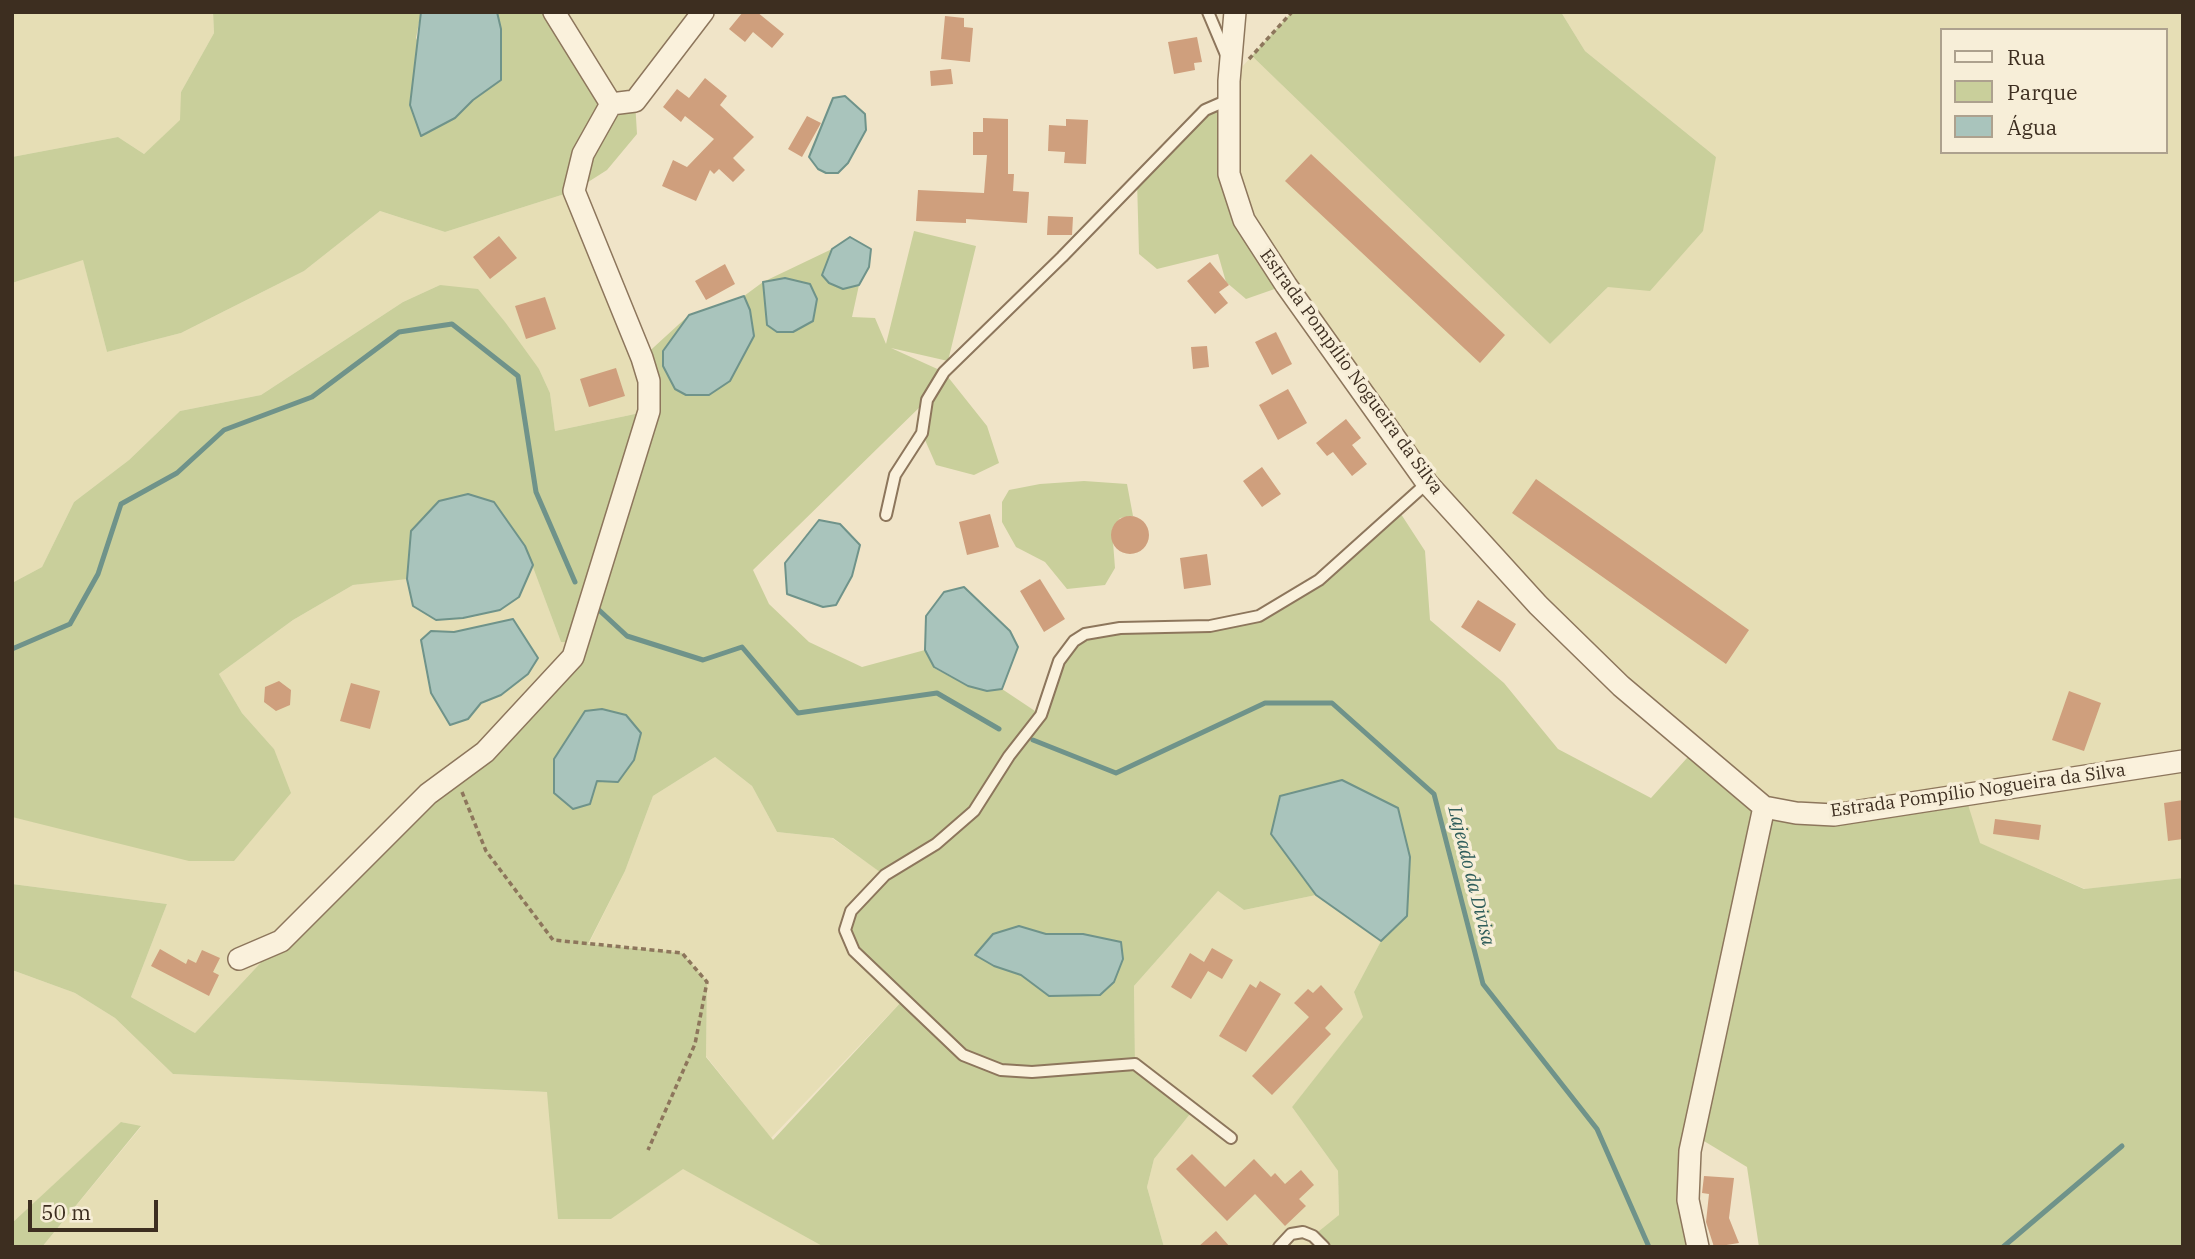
<!DOCTYPE html>
<meta charset="utf-8">
<style>
body{margin:0}
#map{position:relative;width:2195px;height:1259px;overflow:hidden;background:#f0e4c8;font-family:"IBM Plex Serif",serif}
canvas{display:block}
.frame{position:absolute;inset:0;border:14px solid #3d2e20;pointer-events:none}
.legend{position:absolute;left:1940px;top:28px;width:228px;height:126px;box-sizing:border-box;background:#f7eed8;border:2px solid #ada18e;margin:0;padding:9px 12px;list-style:none;font-size:21px;color:#3d2e20}
.legend li{display:flex;align-items:center;gap:14px;height:35px}
.legend b{width:35px;border:2px solid #ada18e}
.scale{position:absolute;left:28px;top:1200px;width:130px;height:32px;box-sizing:border-box;border:4px solid #3d2e20;border-top:0;padding-left:9px;font-size:21px;line-height:24px;white-space:nowrap;color:#3d2e20;-webkit-text-stroke:5px #f7eed8;paint-order:stroke}
</style>
<div id="map">
<canvas width="2195" height="1259"></canvas>
<div class="frame"></div>
<ul class="legend">
<li><b style="height:9px;background:#faf1dc"></b>Rua</li>
<li><b style="height:19px;background:#c9cf9b"></b>Parque</li>
<li><b style="height:19px;background:#a9c4bc"></b>Água</li>
</ul>
<div class="scale">50 m</div>
</div>
<script>
const ctx = document.querySelector('canvas').getContext('2d');
ctx.lineJoin = 'round';
function fill(path, color) { ctx.fillStyle = color; ctx.fill(path, 'evenodd'); }
const shape = rows => new Path2D(rows.map(r => 'M' + r).join(''));
function trace(path, color, width, dash) { ctx.strokeStyle = color; ctx.lineWidth = width; ctx.lineCap = dash ? 'butt' : 'round'; ctx.setLineDash(dash || []); ctx.stroke(path); }
function write(font, color, halo, rows, align = 'center') {
  ctx.font = font + ' "IBM Plex Serif",serif'; ctx.lineWidth = 7; ctx.setLineDash([]); ctx.textBaseline = 'middle'; ctx.strokeStyle = halo; ctx.fillStyle = color; for (const [text, x, y, turn = 0] of rows) {
    ctx.save(); ctx.translate(x, y); ctx.rotate((+turn || 0) * Math.PI / 180); ctx.textAlign = isNaN(turn) ? turn : align; if (halo) ctx.strokeText(text, 0, 0); ctx.fillText(text, 0, 0); ctx.restore();
  }
}
const farmland = shape([
 [12,12,213,12,214,33,181,92,181,120,144,154,118,137,12,157],
 [554,12,703,12,635,101,611,104],
 [1561,12,2183,12,2183,878,2085,889,1979,843,1834,815,1764,807,1621,686,1427,483,1244,220,1229,81,1252,56,1550,344,1608,287,1716,157,1585,51],
 [1941,30,2165,30,2165,152,1941,152],
 [574,191,649,411,555,431,550,393,539,369,440,285,403,302,261,395,180,411,129,460,74,502,42,567,12,583,12,283,83,259,107,352,181,333,304,271,380,211,445,232],
 [525,546,561,642,578,643,573,657,281,941,195,1033,131,997,167,904,12,884,12,817,89,834,274,749,242,713,219,674,293,620,353,585,407,578],
 [715,757,752,786,777,832,832,838,885,875,903,1000,771,1138,706,1056,707,983,606,947,588,945,625,871,653,796],
 [1218,891,1244,910,1316,895,1381,941,1354,992,1364,1017,1292,1107,1338,1171,1339,1215,1324,1247,1164,1247,1147,1187,1154,1159,1194,1109,1135,1064,1134,986],
 [12,970,75,993,115,1018,173,1074,547,1092,611,1219,683,1168,824,1247,42,1247,141,1127,122,1122,12,1223]
]);
const green = shape([
 [213,12,421,12,416,38,455,118,473,100,500,80,501,29,497,12,554,12,611,104,635,101,637,134,607,170,574,191,445,232,380,211,304,271,181,333,107,352,83,260,12,283,12,157,118,137,144,154,180,120,181,92,214,33],
 [1292,12,1561,12,1585,51,1716,157,1703,231,1650,291,1608,287,1550,344,1252,56],
 [1228,100,1229,174,1286,285,1246,299,1226,282,1218,254,1157,269,1139,254,1137,180,1205,110],
 [914,231,976,246,948,361,891,348,944,372,987,426,999,463,974,475,936,465,922,433,926,401,753,570,769,604,809,642,862,667,925,650,934,668,968,686,987,691,1002,689,1041,715,1059,661,1085,634,1210,626,1271,609,1319,580,1399,511,1425,551,1430,620,1504,683,1558,749,1651,798,1696,748,1764,807,1796,813,1965,795,1980,843,2084,889,2183,878,2183,1247,1759,1247,1747,1167,1694,1135,1698,1247,1324,1247,1313,1236,1339,1215,1338,1171,1292,1107,1363,1017,1354,992,1381,941,1407,916,1272,834,1316,895,1244,910,1218,891,1134,986,1135,1064,1194,1109,1154,1159,1147,1187,1164,1247,824,1247,683,1169,611,1219,558,1219,547,1092,173,1074,115,1018,75,993,12,970,12,884,167,904,131,997,195,1033,281,941,485,752,577,643,561,642,525,546,468,494,440,501,411,531,407,579,353,585,293,620,219,674,242,713,274,749,291,793,234,861,189,861,12,817,12,583,42,567,74,502,129,460,180,411,261,395,403,302,440,285,478,289,505,322,539,369,550,393,555,431,649,411,642,358,689,315,744,296,763,282,832,249,823,275,843,289,859,285,852,317,875,318,886,344],
 [715,757,752,786,777,832,833,838,884,875,851,911,848,941,903,1000,773,1140,706,1057,707,982,682,953,588,944,625,871,653,796],
 [1084,481,1127,484,1133,516,1120,518,1112,529,1115,568,1105,585,1067,589,1045,562,1016,547,1002,522,1002,502,1009,490,1040,484],
 [121,1122,141,1126,42,1247,12,1247,12,1223]
]);
const water = shape([
 [421,12,497,12,501,29,501,80,473,100,455,118,421,136,410,105,421,12],
 [845,96,865,114,866,130,848,163,838,173,826,173,818,169,809,157,833,98,845,96],
 [850,237,871,249,869,267,859,285,843,289,829,283,822,275,832,249,850,237],
 [785,278,810,284,817,299,813,321,793,332,777,332,767,325,763,282,785,278],
 [744,296,750,310,754,336,730,381,709,395,686,395,675,389,663,366,663,351,689,315,744,296],
 [468,494,494,502,525,546,533,565,519,597,500,610,463,618,436,620,413,606,407,579,411,531,439,501,468,494],
 [819,520,840,524,860,545,852,576,836,605,823,607,787,594,785,563,819,520],
 [964,587,1010,631,1018,647,1002,689,987,691,968,686,934,667,925,650,926,616,944,592,964,587],
 [513,619,538,658,528,674,501,695,481,703,468,719,450,725,431,693,421,640,431,631,454,632,513,619],
 [602,709,626,715,641,733,634,760,618,782,597,781,590,804,573,809,554,793,554,759,585,711,602,709],
 [1342,780,1398,808,1410,857,1407,916,1381,941,1316,895,1271,834,1280,796,1342,780],
 [1019,926,1046,934,1083,934,1121,942,1123,959,1114,982,1100,995,1049,996,1021,975,994,966,975,955,993,934,1019,926]
]);
const stream = shape([
 [599,610,627,636,703,660,742,647,798,713,937,693,999,729],
 [12,649,70,624,98,574,121,504,177,473,224,430,312,397,399,332,452,324,518,376,536,492,575,582],
 [1033,740,1116,773,1265,703,1332,703,1434,794,1483,984,1597,1129,1649,1247],
 [2003,1247,2122,1146]
]);
const building = shape([
 [743,12,757,12,784,34,772,48,753,32,745,42,729,29],
 [945,16,964,18,964,27,973,28,970,62,941,59],
 [1197,37,1202,62,1194,63,1195,70,1174,74,1168,42],
 [951,69,953,84,931,86,930,71],
 [705,78,727,96,720,105,754,137,733,158,745,170,733,182,719,169,714,174,710,170,696,201,662,186,673,160,687,167,714,139,685,116,681,122,663,107,677,89,689,98],
 [807,116,821,123,802,157,788,149],
 [983,118,1008,119,1008,174,1014,174,1013,191,1029,192,1027,223,966,219,966,223,916,221,918,190,984,193,987,155,973,155,973,132,983,132],
 [1066,119,1088,120,1086,164,1064,163,1065,152,1048,151,1049,125,1066,126],
 [1311,154,1505,335,1480,363,1285,181],
 [1048,216,1073,217,1072,235,1047,235],
 [499,236,517,258,490,279,473,257],
 [1210,262,1229,285,1219,292,1228,303,1215,314,1187,281],
 [725,264,735,284,706,300,695,281],
 [545,297,556,329,526,339,515,306],
 [1276,332,1292,364,1272,375,1255,342],
 [1207,346,1209,367,1193,369,1191,347],
 [616,368,625,396,589,407,580,379],
 [1288,389,1307,423,1278,440,1259,405],
 [1346,419,1361,438,1352,445,1367,464,1352,476,1333,452,1327,456,1316,443],
 [1262,467,1281,494,1262,507,1243,481],
 [1536,479,1749,630,1726,664,1512,513],
 [990,514,999,547,967,555,959,522],
 '1111 535a19 19 0 1 1 38 0a19 19 0 1 1-38 0Z',
 [1207,554,1211,585,1184,589,1180,558],
 [1040,579,1065,619,1044,632,1020,591],
 [1478,600,1516,624,1500,652,1461,627],
 [279,681,291,690,290,705,276,711,264,702,265,687],
 [351,683,380,691,370,729,340,721],
 [2069,691,2101,703,2084,751,2052,740],
 [2183,800,2183,839,2168,841,2164,803],
 [1995,819,2041,825,2039,840,1993,834],
 [1212,948,1233,960,1222,979,1208,971,1191,999,1171,987,1190,953,1204,962],
 [160,949,186,964,188,959,196,963,202,950,220,958,213,972,219,975,209,996,151,966],
 [1260,981,1281,994,1246,1052,1219,1036,1250,984,1256,988],
 [1321,985,1343,1009,1325,1028,1331,1034,1272,1095,1252,1076,1309,1017,1294,1003,1308,989,1313,993],
 [1192,1154,1225,1187,1254,1159,1271,1177,1275,1173,1285,1184,1301,1170,1314,1185,1299,1199,1306,1206,1285,1226,1255,1194,1227,1221,1176,1169],
 [1704,1176,1734,1178,1729,1218,1739,1243,1714,1247,1706,1222,1709,1194,1702,1193],
 [1216,1231,1230,1247,1198,1247]
]);
const path = shape([
 [1249,59,1292,12],
 [462,792,486,851,553,940,682,953,707,982,695,1044,648,1150]
]);
const lane = shape([
 [1208,12,1227,57],
 [886,515,895,475,922,433,927,400,944,372,1062,257,1205,110,1228,100],
 [1231,1138,1135,1064,1032,1072,1001,1070,963,1055,854,951,845,930,851,911,885,875,936,844,974,811,1009,756,1041,715,1059,661,1074,641,1085,634,1120,628,1210,626,1259,616,1319,580,1427,483],
 [1279,1247,1291,1234,1303,1232,1313,1236,1324,1247]
]);
const street = shape([
 [554,12,611,104],
 [1235,12,1229,81,1229,174,1244,220,1286,285,1427,483,1538,605,1621,686,1764,807,1796,813,1834,815,2183,761],
 [239,959,281,941,428,794,485,752,573,657,649,411,649,381,642,358,574,191,583,154,611,104,635,101,703,12],
 [1698,1247,1688,1200,1690,1151,1764,807]
]);
const streetNames = [
 ["Estrada Pompílio Nogueira da Silva",1351,372,54],
 ["Estrada Pompílio Nogueira da Silva",1978,791,-8]
];
const waterNames = [
 ["Lajeado da Divisa",1471,876,76]
];
fill(farmland, '#e6deb5');
fill(green, '#c9cf9b');
fill(water, '#a9c4bc');
trace(water, '#6f938a', 2);
trace(stream, '#6f938a', 5);
fill(building, '#cf9f7d');
trace(lane, '#8d765c', 14);
trace(street, '#8d765c', 24);
trace(path, '#8d765c', 3.5, [5, 3.5]);
trace(lane, '#faf1dc', 10);
trace(street, '#faf1dc', 21);
write('18px', '#3d2e20', '#f7eed8', streetNames);
write('italic 19px', '#2f5d5a', '#f7eed8', waterNames);
</script>
